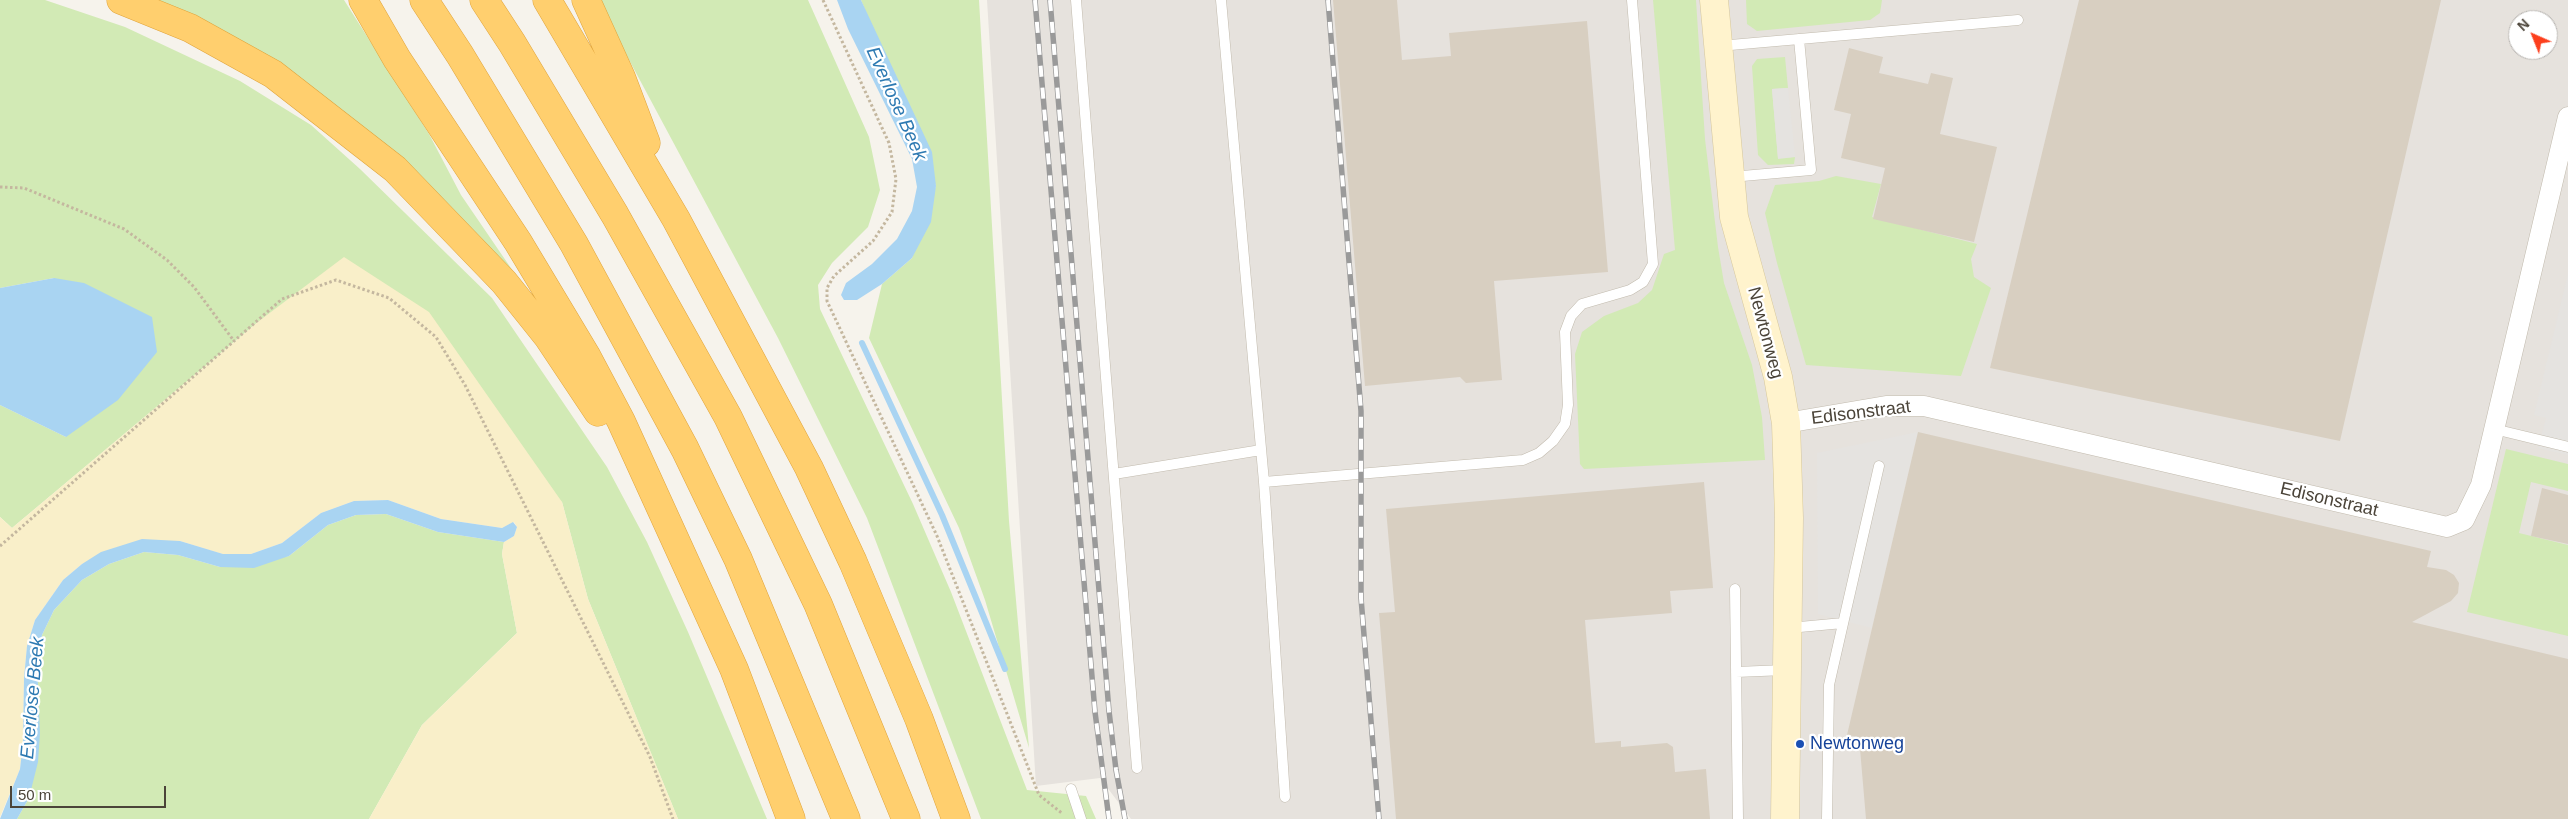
<!DOCTYPE html>
<style>
body{margin:0}
#map{position:relative;width:2568px;height:819px;overflow:hidden;background:#f6f3ec;font-family:Helvetica,sans-serif}
canvas{display:block}
.north{position:absolute;left:2508px;top:10px;width:50px;height:50px;box-sizing:border-box;background:#fff;border:1px solid #b7b4b0;border-radius:50%;rotate:316deg;font-size:14px;font-weight:700;line-height:20px;text-align:center;color:#4b4439}
.north::after{content:'';display:block;margin:auto;width:18px;height:22px;background:#fc3f1d;clip-path:polygon(50% 0,100% 100%,50% 72%,0 100%)}
.scale{position:absolute;left:10px;top:786px;width:156px;height:22px;box-sizing:border-box;border:2px solid #4b4439;border-top:0;padding-left:6px;font-size:15px;line-height:18px;white-space:nowrap;color:#4b4439;-webkit-text-stroke:4px #fff;paint-order:stroke}
</style>
<div id="map">
<canvas width="2568" height="819"></canvas>
<div class="north">N</div>
<div class="scale">50 m</div>
</div>
<script>
const ctx = document.querySelector('canvas').getContext('2d');
ctx.lineJoin = 'round';
function fill(path, color) { ctx.fillStyle = color; ctx.fill(path, 'evenodd'); }
const shape = rows => new Path2D(rows.map(r => 'M' + r).join(''));
function trace(path, color, width, dash) { ctx.strokeStyle = color; ctx.lineWidth = width; ctx.lineCap = dash ? 'butt' : 'round'; ctx.setLineDash(dash || []); ctx.stroke(path); }
function write(font, color, halo, rows, align = 'center') {
  ctx.font = font + ' Helvetica,sans-serif'; ctx.lineWidth = 4.5; ctx.setLineDash([]); ctx.textBaseline = 'middle'; ctx.strokeStyle = halo; ctx.fillStyle = color; for (const [text, x, y, turn = 0] of rows) {
    ctx.save(); ctx.translate(x, y); ctx.rotate((+turn || 0) * Math.PI / 180); ctx.textAlign = isNaN(turn) ? turn : align; if (halo) ctx.strokeText(text, 0, 0); ctx.fillText(text, 0, 0); ctx.restore();
  }
}
const industrial = shape([
 [987,0,2568,0,2568,819,1131,819,1100,778,1036,786],
 [2518,20,2548,20,2548,50,2518,50]
]);
const green = shape([
 [0,0,45,0,125,27,240,81,311,125,360,169,492,298,607,467,647,542,688,632,767,819,678,819,588,599,562,502,259,321,12,528,0,517,0,405,66,437,54,278,0,288],
 [151,0,344,0,429,134,461,195,517,277,483,246],
 [597,0,808,0,869,137,880,190,868,227,832,263,818,285,820,309,913,504,951,592,1027,790,1086,796,1096,819,981,819,867,518,778,338],
 [861,0,979,0,1009,521,1029,748,985,600,959,528,869,338,882,284,912,258,936,186],
 [1653,0,1696,0,1705,139,1718,247,1724,283,1752,365,1762,417,1765,460,1584,469,1580,464,1575,354,1582,332,1604,316,1638,303,1652,290,1664,254,1675,250],
 [1746,0,1882,0,1880,13,1870,20,1757,31,1747,24],
 [1785,57,1788,88,1772,89,1778,158,1795,157,1794,164,1768,165,1758,155,1752,66,1757,59],
 [1836,176,1881,184,1872,217,1977,244,1971,259,1974,277,1991,288,1961,376,1806,365,1777,263,1765,213,1775,185,1819,181],
 [2506,449,2568,464,2568,491,2531,482,2519,533,2568,545,2568,636,2467,612],
 [386,514,438,532,504,542,502,554,517,633,422,725,369,819,17,819,29,798,38,693,37,661,42,635,54,610,82,580,109,564,144,552,178,555,220,567,289,556,328,525,356,515]
]);
const sand = shape([
 [344,257,429,312,562,502,588,599,678,819,369,819,422,725,517,633,502,554,504,542,514,536,517,527,514,522,502,528,441,519,388,500,354,501,321,513,282,543,251,554,222,554,180,541,82,564,63,580,35,620,27,646,24,678,23,742,20,769,0,817,0,517,12,528,259,321]
]);
const parking = shape([
 [1788,88,1795,157,1778,159,1772,89],
 [2568,274,2568,455,2538,448,2546,418,2534,415],
 [1918,432,1872,628,1818,614,1817,453]
]);
const water = shape([
 [837,0,861,0,932,152,936,186,931,222,912,258,882,284,857,300,844,300,841,295,846,283,872,264,897,239,912,211,917,187,912,159,848,29],
 [54,278,84,283,152,317,157,352,118,400,66,437,0,405,0,288],
 [388,500,441,519,502,528,513,522,517,527,514,536,504,542,438,532,386,514,356,515,328,525,289,556,254,568,220,567,178,555,144,552,109,564,82,580,54,610,42,635,37,661,40,733,38,762,29,798,17,819,0,819,20,769,23,742,24,678,27,646,35,620,63,580,82,564,101,552,142,539,180,541,223,554,251,554,282,543,321,513,354,501]
]);
const stream = shape([
 [862,343,942,515,1005,669]
]);
const building = shape([
 [1333,0,1397,0,1402,60,1451,56,1449,33,1587,21,1608,272,1494,281,1502,380,1466,383,1460,377,1365,386],
 [2079,0,2441,0,2340,441,1990,368],
 [1849,48,1883,57,1879,73,1928,84,1931,73,1953,78,1940,134,1997,147,1974,242,1873,219,1885,168,1841,158,1851,114,1834,110],
 [1918,432,2431,551,2427,567,2446,570,2454,575,2459,583,2458,593,2451,601,2412,622,2568,659,2568,819,1866,819,1859,737,1847,735],
 [1704,482,1713,588,1670,591,1672,613,1585,620,1595,743,1621,741,1621,747,1667,743,1673,747,1675,772,1706,769,1710,819,1396,819,1379,613,1395,612,1386,509],
 [2542,488,2568,495,2568,544,2531,536]
]);
const path = shape([
 [823,0,889,143,896,179,892,212,873,241,834,276,827,288,827,301,937,536,1039,795,1063,814],
 [0,187,24,188,124,229,167,260,194,287,234,341],
 [0,546,282,299,336,280,389,298,436,337,465,385,650,757,673,819]
]);
const lane = shape([
 [1076,0,1137,768],
 [1221,0,1264,482,1285,797],
 [1719,46,2018,20],
 [1731,177,1811,170,1799,39],
 [2494,429,2568,447],
 [1114,474,1261,450],
 [1264,482,1523,460,1539,453,1553,441,1565,424,1568,405,1565,332,1571,316,1582,304,1630,290,1643,282,1653,264,1632,0],
 [1735,589,1738,819],
 [1789,628,1843,623],
 [1736,672,1785,670],
 [1071,789,1081,819],
 [1827,819,1829,685,1879,466]
]);
const street = shape([
 [1786,423,1886,406,1924,406,2447,527,2464,520,2481,485,2568,117]
]);
const secondary = shape([
 [1714,0,1734,217,1778,377,1786,423,1789,518,1785,819]
]);
const highway = shape([
 [121,0,190,28,273,74,395,169,504,282,548,337,598,412],
 [363,0,397,59,518,242,587,357,621,421,734,669,791,819],
 [424,0,460,55,574,244,685,449,738,559,846,819],
 [484,0,512,43,615,215,728,417,818,604,906,819],
 [547,0,676,219,809,468,853,562,919,719,956,819],
 [586,0,621,77,646,143]
]);
const rail = shape([
 [1035,0,1095,712,1109,819],
 [1050,0,1109,711,1116,770,1125,819],
 [1328,0,1361,411,1361,598,1379,819]
]);
const markers = [
 [1800,744,5,"#1a4fb4"]
];
const streetNames = [
 ["Newtonweg",1765,333,75],
 ["Edisonstraat",1861,413,-7],
 ["Edisonstraat",2329,500,13]
];
const transitNames = [
 ["Newtonweg",1810,744]
];
const waterNames = [
 ["Everlose Beek",896,104,66],
 ["Everlose Beek",33,698,-85]
];
fill(industrial, '#e6e2dd');
fill(green, '#d2eab5');
fill(sand, '#f9efc9');
fill(parking, '#e5e3e0');
fill(water, '#a9d4f2');
trace(stream, '#a9d4f2', 6);
fill(building, '#d8cfc1');
trace(lane, '#c2bbae', 11);
trace(street, '#c2bbae', 21);
trace(secondary, '#d6c79b', 29);
trace(highway, '#e0a43c', 29);
trace(path, '#c4b79f', 3, [2.5, 2.5]);
trace(lane, '#fff', 10);
trace(street, '#fff', 20);
trace(secondary, '#fff3cd', 28);
trace(highway, '#ffcf6e', 28);
trace(rail, '#9a9a9a', 5.5);
trace(rail, '#fff', 4, [11]);
for (const [x, y, r, color] of markers) { const dot = new Path2D(); dot.arc(x, y, r, 0, 2 * Math.PI); ctx.fillStyle = color; ctx.fill(dot); trace(dot, '#fff', 2); }
write('18px', '#4b4439', '#fff', streetNames);
write('18px', '#164399', '#fff', transitNames, 'left');
write('italic 19px', '#2e7ab2', '#fff', waterNames);
</script>
